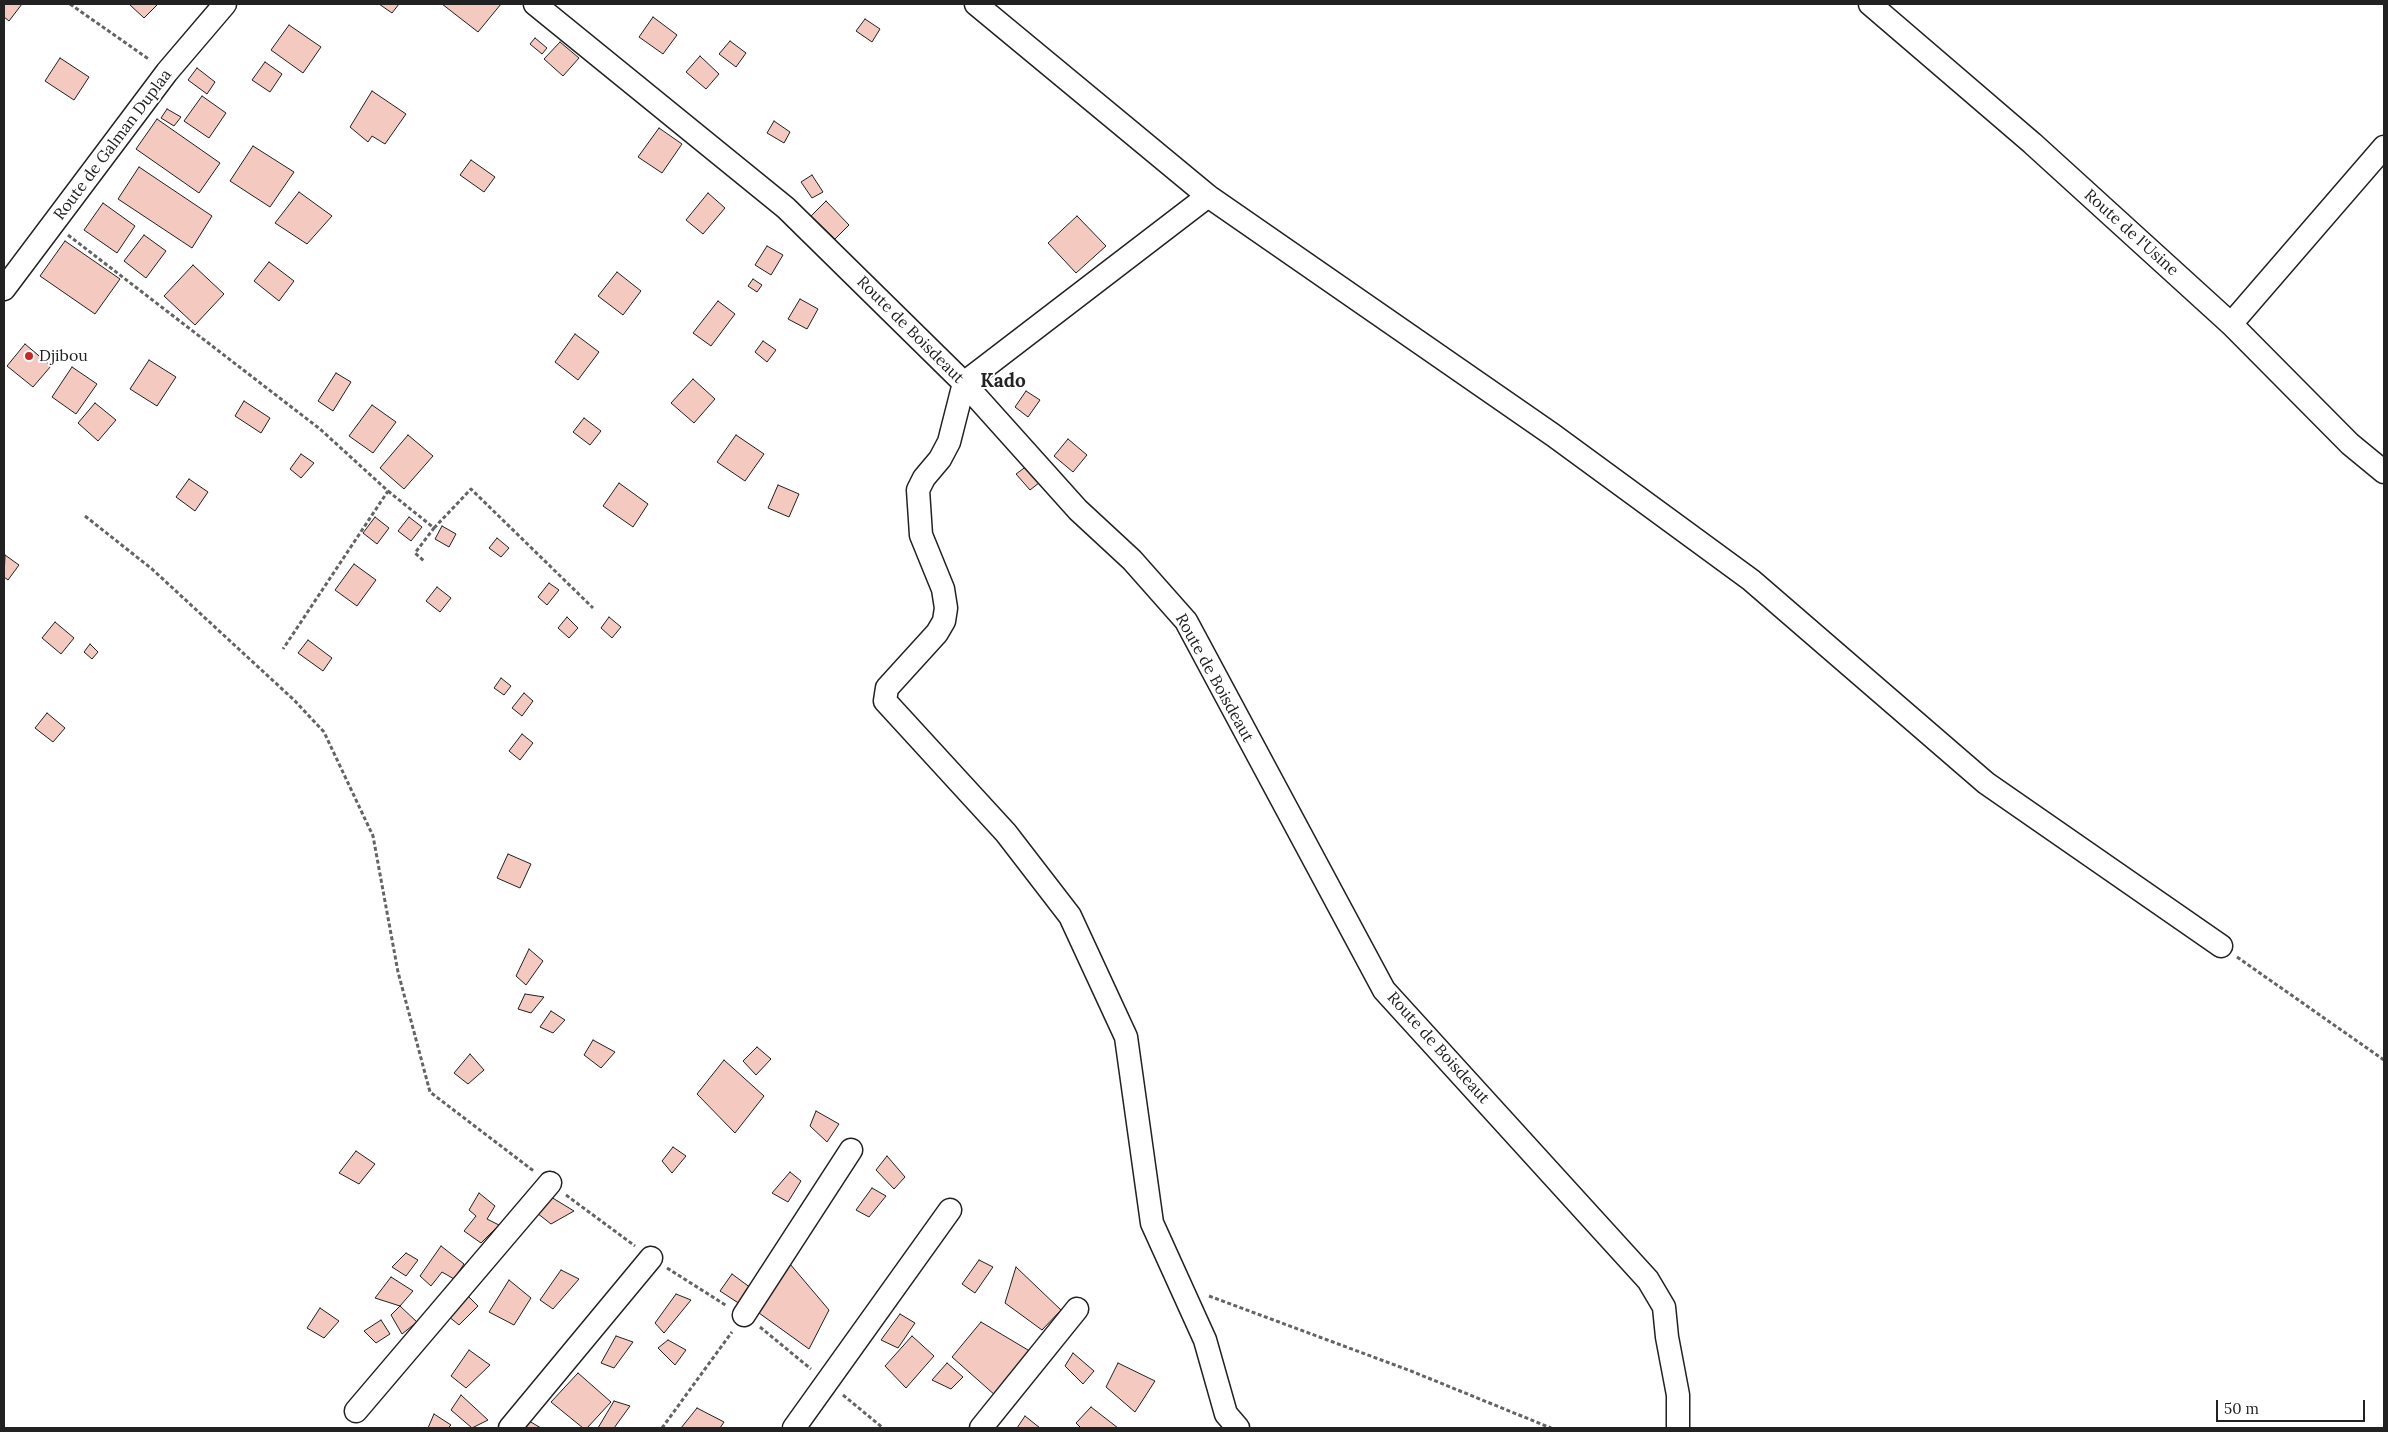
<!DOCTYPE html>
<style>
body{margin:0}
#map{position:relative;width:2388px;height:1432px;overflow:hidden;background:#fff;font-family:Lora,serif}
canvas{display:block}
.frame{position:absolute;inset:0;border:5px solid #222;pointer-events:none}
.scale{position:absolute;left:2216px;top:1400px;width:149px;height:22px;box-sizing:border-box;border:2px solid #222;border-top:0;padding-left:6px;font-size:15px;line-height:18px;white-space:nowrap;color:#222;-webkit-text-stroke:4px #fff;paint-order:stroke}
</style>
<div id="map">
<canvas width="2388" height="1432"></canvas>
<div class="frame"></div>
<div class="scale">50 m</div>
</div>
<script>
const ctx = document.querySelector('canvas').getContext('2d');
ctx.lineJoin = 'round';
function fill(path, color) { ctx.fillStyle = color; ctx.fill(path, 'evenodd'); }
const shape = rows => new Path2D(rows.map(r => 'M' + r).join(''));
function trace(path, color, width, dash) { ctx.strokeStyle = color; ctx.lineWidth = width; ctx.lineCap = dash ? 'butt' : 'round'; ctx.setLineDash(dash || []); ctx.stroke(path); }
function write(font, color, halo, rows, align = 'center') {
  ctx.font = font + ' Lora,serif'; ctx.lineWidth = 4; ctx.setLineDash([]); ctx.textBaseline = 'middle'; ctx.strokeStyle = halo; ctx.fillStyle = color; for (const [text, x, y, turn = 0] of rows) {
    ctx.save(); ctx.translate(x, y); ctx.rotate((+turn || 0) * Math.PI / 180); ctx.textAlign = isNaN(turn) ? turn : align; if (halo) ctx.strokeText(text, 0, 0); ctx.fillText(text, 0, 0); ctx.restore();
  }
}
const building = shape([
 [4,4,22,4,9,21,4,17,4,4],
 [129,4,158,4,144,18,129,4],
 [379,4,399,4,392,13,379,4],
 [442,4,501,4,478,32,442,4],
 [653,17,677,35,663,54,639,37,653,17],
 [865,19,880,29,872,42,856,31,865,19],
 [289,25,321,47,303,73,271,50,289,25],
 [535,38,547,48,542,54,530,44,535,38],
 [730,41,746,53,736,67,719,54,730,41],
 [560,42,579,58,563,76,544,59,560,42],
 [700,56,719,74,706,89,686,72,700,56],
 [60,58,89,77,74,100,45,81,60,58],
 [265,62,282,74,270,92,252,80,265,62],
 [197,68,215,82,207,94,188,80,197,68],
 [372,91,406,114,385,144,372,136,368,142,350,127,372,91],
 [202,96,226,113,209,138,184,121,202,96],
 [167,109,181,117,174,126,161,118,167,109],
 [157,119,220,163,199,193,136,149,157,119],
 [774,121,790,132,784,143,767,133,774,121],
 [659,128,682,144,662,173,638,157,659,128],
 [253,146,294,172,270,207,230,181,253,146],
 [471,160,495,177,484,192,460,175,471,160],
 [139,167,212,216,192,248,118,199,139,167],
 [812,175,823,192,812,198,801,182,812,175],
 [299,192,332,216,307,244,275,223,299,192],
 [708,193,725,208,703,234,686,220,708,193],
 [826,201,849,225,835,239,811,216,826,201],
 [103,203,135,226,117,253,84,230,103,203],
 [1077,216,1106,246,1076,273,1048,243,1077,216],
 [144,235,166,251,146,278,124,261,144,235],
 [65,241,120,279,95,314,40,276,65,241],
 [767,246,783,255,771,275,755,265,767,246],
 [269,262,294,281,279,301,254,281,269,262],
 [193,265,224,294,195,325,164,296,193,265],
 [617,272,641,291,623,315,598,296,617,272],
 [753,279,762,285,757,292,748,286,753,279],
 [800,299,818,309,807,329,788,319,800,299],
 [718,301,735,314,711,346,693,333,718,301],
 [575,334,599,352,578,380,555,362,575,334],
 [763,341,776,350,767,362,755,352,763,341],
 [25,344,51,366,33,387,7,366,25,344],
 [149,360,176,377,157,406,130,389,149,360],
 [72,367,97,384,76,414,52,397,72,367],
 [336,373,351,382,333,411,318,401,336,373],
 [693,379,715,399,694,423,671,403,693,379],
 [1026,391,1040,400,1028,417,1015,407,1026,391],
 [244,401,270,418,261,433,235,416,244,401],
 [95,403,116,420,98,441,78,423,95,403],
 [372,405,396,422,373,453,349,436,372,405],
 [584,418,601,431,590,445,573,432,584,418],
 [408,435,433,456,404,489,380,468,408,435],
 [736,435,764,454,745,481,717,462,736,435],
 [1068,439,1087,455,1073,472,1054,456,1068,439],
 [301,454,314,463,301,478,290,469,301,454],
 [1031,463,1044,479,1030,490,1016,474,1031,463],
 [189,479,208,492,195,511,176,497,189,479],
 [619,483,648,504,633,527,603,506,619,483],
 [778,485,799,494,789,517,768,508,778,485],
 [375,517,389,528,377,544,363,533,375,517],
 [409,517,422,527,411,541,398,531,409,517],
 [442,526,456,534,449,547,435,539,442,526],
 [497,538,509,548,501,557,489,548,497,538],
 [5,555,19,565,8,580,4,577,5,555],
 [354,564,376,580,357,606,335,590,354,564],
 [549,583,559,590,547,605,538,597,549,583],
 [437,587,451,598,440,612,426,601,437,587],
 [567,617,578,628,569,638,558,628,567,617],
 [609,617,621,627,612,638,601,628,609,617],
 [55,622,74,638,61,654,42,638,55,622],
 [308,640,332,658,323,671,298,653,308,640],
 [90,644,98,652,92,659,84,652,90,644],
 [501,678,511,686,504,695,494,688,501,678],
 [524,693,533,701,522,716,512,708,524,693],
 [47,713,65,728,53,742,35,728,47,713],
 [522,734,533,743,520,760,509,751,522,734],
 [508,854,531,864,520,888,497,878,508,854],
 [529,949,543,961,526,985,516,976,529,949],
 [525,994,544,997,531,1013,518,1009,525,994],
 [551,1011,565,1020,553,1033,540,1027,551,1011],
 [593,1040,615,1052,601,1068,584,1055,593,1040],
 [757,1047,771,1059,756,1075,743,1061,757,1047],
 [470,1054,484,1070,468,1084,454,1073,470,1054],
 [724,1060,764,1096,735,1133,697,1094,724,1060],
 [816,1111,839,1124,827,1142,810,1126,816,1111],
 [673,1147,686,1156,672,1173,662,1161,673,1147],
 [356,1151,375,1164,359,1184,339,1173,356,1151],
 [887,1156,905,1177,894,1189,876,1170,887,1156],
 [790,1172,801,1181,788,1202,772,1193,790,1172],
 [872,1188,886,1196,869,1217,856,1210,872,1188],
 [479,1193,495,1206,487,1219,499,1225,481,1243,464,1231,476,1216,469,1210,479,1193],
 [551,1197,574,1211,551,1224,537,1213,551,1197],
 [441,1246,464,1264,454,1279,442,1272,431,1286,420,1276,441,1246],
 [406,1253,418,1260,406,1276,392,1267,406,1253],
 [979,1260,993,1267,975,1293,962,1284,979,1260],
 [790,1264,829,1310,809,1349,759,1313,790,1264],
 [1016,1267,1061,1310,1042,1330,1005,1303,1016,1267],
 [561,1270,579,1279,553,1309,540,1300,561,1270],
 [732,1274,755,1291,743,1306,720,1291,732,1274],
 [391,1277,413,1291,400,1306,375,1298,391,1277],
 [509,1280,531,1298,514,1325,489,1312,509,1280],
 [676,1294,691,1300,664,1333,655,1323,676,1294],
 [467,1295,478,1306,459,1325,448,1316,467,1295],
 [400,1306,417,1322,402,1334,391,1315,400,1306],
 [320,1308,339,1321,324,1338,307,1328,320,1308],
 [900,1314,915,1323,898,1348,881,1340,900,1314],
 [381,1320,390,1334,376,1343,364,1331,381,1320],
 [981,1322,1033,1353,996,1396,952,1357,981,1322],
 [616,1336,633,1342,614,1368,601,1363,616,1336],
 [912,1336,934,1356,906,1388,885,1366,912,1336],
 [668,1340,686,1350,675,1365,658,1348,668,1340],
 [469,1350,490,1365,466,1388,451,1376,469,1350],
 [1073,1353,1094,1371,1083,1384,1065,1366,1073,1353],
 [947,1363,963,1377,951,1389,932,1380,947,1363],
 [1118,1363,1155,1381,1135,1412,1106,1387,1118,1363],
 [578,1373,611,1402,587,1428,583,1428,551,1402,578,1373],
 [461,1395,488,1420,472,1428,451,1410,461,1395],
 [614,1401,630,1406,614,1428,598,1428,614,1401],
 [1091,1407,1118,1428,1081,1428,1076,1423,1091,1407],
 [697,1408,724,1422,720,1428,681,1428,697,1408],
 [434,1414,451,1425,448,1428,428,1428,434,1414],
 [1025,1416,1040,1428,1017,1428,1025,1416],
 [529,1421,541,1428,523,1428,529,1421]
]);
const path = shape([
 [70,4,150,60],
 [68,235,320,429,388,491,283,649],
 [388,491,434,528,415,553,424,561],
 [85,516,152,569,294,700,324,732,373,836,398,972,430,1092,535,1172],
 [434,528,471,489,593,608],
 [2237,957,2384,1060],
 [566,1195,635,1246],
 [667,1268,727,1306],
 [1209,1296,1411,1371,1551,1428],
 [760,1327,811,1369],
 [843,1395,883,1428],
 [662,1428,732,1332]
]);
const minor = shape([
 [535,4,786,208,964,383,1078,510,1132,560,1186,621,1384,990,1648,1280,1664,1307,1667,1337,1678,1395,1678,1428],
 [976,4,1208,196,1553,435,1751,580,1986,783,2221,946],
 [1870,4,2032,143,2231,324,2350,444,2384,472],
 [1208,196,964,383,949,442,940,459,924,478,918,490,921,535,943,589,946,608,944,621,937,633,887,688,885,701,1006,833,1070,916,1126,1037,1152,1223,1205,1340,1226,1414,1238,1428],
 [4,289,167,72,225,4],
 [2231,324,2384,147],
 [744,1315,851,1150],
 [356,1411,550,1183],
 [510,1428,651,1258],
 [794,1428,950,1210],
 [981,1428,1077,1309]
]);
const markers = [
 [29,356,5,"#c62828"]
];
const streetNames = [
 ["Route de Galman Duplaa",113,145,-53],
 ["Route de l'Usine",2131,233,42],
 ["Route de Boisdeaut",910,330,45],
 ["Route de Boisdeaut",1214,678,61],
 ["Route de Boisdeaut",1438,1048,48]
];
const poiNames = [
 ["Djibou",39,356]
];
const quarterNames = [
 ["Kado",1003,382]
];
fill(building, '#f3c9c0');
trace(building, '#222', 1);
trace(minor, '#222', 25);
trace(path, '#646464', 3, [4, 2.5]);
trace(minor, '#fff', 22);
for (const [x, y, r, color] of markers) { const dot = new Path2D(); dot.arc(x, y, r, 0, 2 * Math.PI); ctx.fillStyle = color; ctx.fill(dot); trace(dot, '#fff', 2); }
write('16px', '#222', '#fff', streetNames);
write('16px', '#222', '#fff', poiNames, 'left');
write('bold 19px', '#222', '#fff', quarterNames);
</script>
